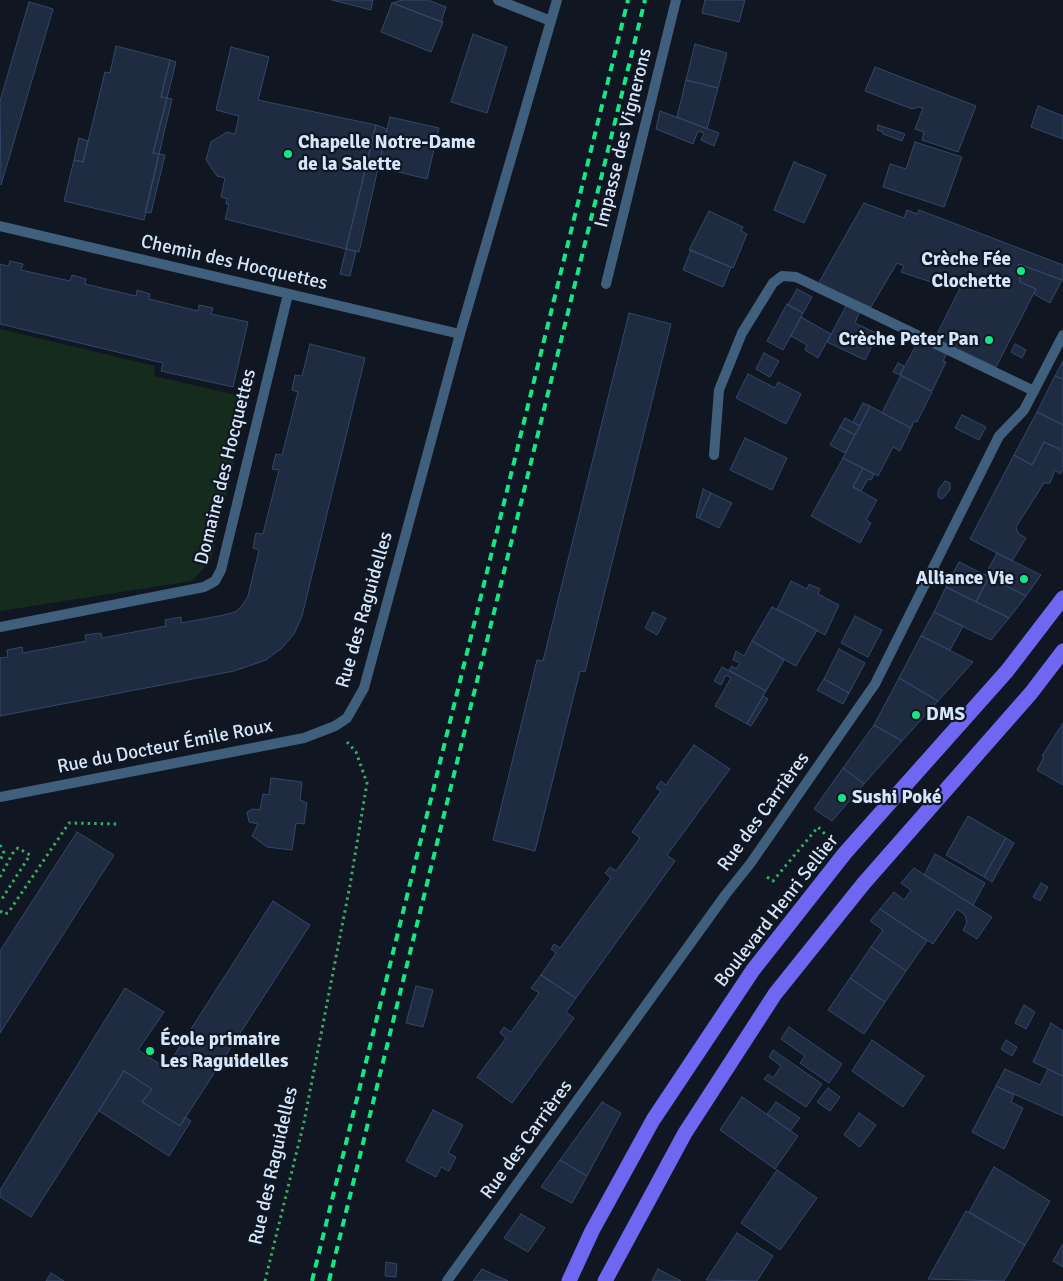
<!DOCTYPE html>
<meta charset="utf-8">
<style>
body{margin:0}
canvas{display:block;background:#101722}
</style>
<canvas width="1063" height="1281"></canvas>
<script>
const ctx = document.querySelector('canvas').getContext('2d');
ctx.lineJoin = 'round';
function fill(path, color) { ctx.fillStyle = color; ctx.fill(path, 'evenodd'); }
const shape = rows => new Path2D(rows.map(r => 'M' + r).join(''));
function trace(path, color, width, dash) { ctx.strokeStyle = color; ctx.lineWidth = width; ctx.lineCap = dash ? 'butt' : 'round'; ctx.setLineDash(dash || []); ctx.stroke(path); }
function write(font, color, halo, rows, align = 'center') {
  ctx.font = font + ' Signika,sans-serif'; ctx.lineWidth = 4.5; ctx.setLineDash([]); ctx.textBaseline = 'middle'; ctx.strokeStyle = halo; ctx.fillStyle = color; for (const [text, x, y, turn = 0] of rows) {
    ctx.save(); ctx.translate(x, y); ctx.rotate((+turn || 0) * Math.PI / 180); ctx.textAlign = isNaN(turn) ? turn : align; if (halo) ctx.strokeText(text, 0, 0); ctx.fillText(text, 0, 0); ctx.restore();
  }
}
const green = shape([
 [0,329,155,366,154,376,249,398,211,560,192,581,0,611]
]);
const building = shape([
 [332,0,373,0,371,10,332,0],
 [402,0,428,0,446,7,441,22,393,3,402,0],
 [705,0,745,0,739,22,702,13,705,0],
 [29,2,53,9,1,185,0,101,29,2],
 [392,3,443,22,431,52,381,32,392,3],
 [473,34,507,47,487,113,451,102,473,34],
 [695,44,727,53,718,88,686,80,695,44],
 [116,46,170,60,161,97,167,98,153,153,159,154,144,220,64,201,74,160,83,162,105,72,110,73,116,46],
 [231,47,269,57,258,100,376,125,346,249,225,219,229,204,226,204,227,199,221,197,225,178,217,176,206,160,211,142,227,132,235,134,239,116,216,110,231,47],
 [170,60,176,62,167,98,161,97,170,60],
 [875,67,976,106,958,152,922,140,924,132,915,129,923,108,919,107,912,109,865,91,875,67],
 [686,80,718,88,707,129,677,117,686,80],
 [167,98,172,99,159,154,153,153,167,98],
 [1038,106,1063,116,1063,139,1031,127,1038,106],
 [660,111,719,133,714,146,701,140,704,133,698,131,693,144,656,129,660,111],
 [390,117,439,128,427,179,378,167,390,117],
 [376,125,387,129,359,252,346,249,376,125],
 [878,125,905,134,902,141,883,134,883,132,877,130,878,125],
 [79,138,88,141,83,162,74,160,79,138],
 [915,142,962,157,944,207,883,187,890,164,906,169,915,142],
 [159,154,165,155,151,213,145,212,159,154],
 [794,162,826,175,804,223,774,210,794,162],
 [864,203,904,218,907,210,917,214,919,210,1063,265,1063,278,1062,280,1019,264,1016,271,1020,276,1020,282,1036,289,996,367,935,338,960,288,948,282,946,287,901,272,904,266,897,263,871,307,818,284,864,203],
 [709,211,743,227,741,231,747,234,733,268,689,250,709,211],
 [346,249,356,251,350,276,340,274,346,249],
 [691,250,731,267,723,287,683,270,691,250],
 [10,261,23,264,21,270,70,281,72,275,86,279,85,284,136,296,137,290,150,294,149,299,198,311,199,305,213,308,211,314,248,322,233,387,161,371,163,363,0,324,0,264,8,266,10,261],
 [1019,264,1062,280,1050,303,1034,294,1036,289,1020,282,1020,276,1016,271,1019,264],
 [797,289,812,297,803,313,788,305,797,289],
 [787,304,803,313,783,350,767,341,787,304],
 [846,306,860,311,855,323,878,334,865,360,827,342,846,306],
 [629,313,671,324,585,672,580,671,535,851,493,840,537,660,543,661,629,313],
 [801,317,831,334,818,358,805,350,807,345,791,336,801,317],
 [919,340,947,353,943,361,946,362,932,391,900,375,919,340],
 [310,344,365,358,302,616,294,634,282,648,266,660,234,671,0,716,0,658,8,657,7,650,22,647,23,653,86,641,85,635,101,633,102,638,166,626,165,620,181,617,181,623,224,615,235,612,242,606,248,596,259,550,253,548,256,533,263,534,279,470,272,469,276,454,282,455,298,392,292,390,295,375,302,376,310,344],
 [1015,344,1026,350,1022,358,1011,352,1015,344],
 [764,353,779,361,770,377,756,369,764,353],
 [1063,361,1063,379,1055,376,1063,361],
 [898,363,904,366,900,375,893,372,898,363],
 [748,374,775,388,778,382,801,394,786,424,736,398,748,374],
 [901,375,932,392,917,422,914,421,911,428,882,413,901,375],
 [1055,376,1063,379,1063,425,1037,412,1055,376],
 [863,403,870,406,860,426,853,422,863,403],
 [870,406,911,428,900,451,893,447,878,476,843,458,870,406],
 [1037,412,1063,425,1063,450,1044,442,1032,465,1014,455,1037,412],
 [962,415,986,427,979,440,955,428,962,415],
 [845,418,860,426,855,435,840,427,845,418],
 [840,427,855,435,845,453,830,445,840,427],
 [745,438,787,458,772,490,730,470,745,438],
 [1044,442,1063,452,1063,469,1060,474,1055,470,1050,483,1044,483,1016,527,1018,533,1026,538,1012,561,970,539,1014,455,1032,465,1044,442],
 [843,458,863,468,853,487,877,500,866,520,871,523,860,543,811,516,843,458],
 [863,468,874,474,871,480,868,479,861,491,853,487,863,468],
 [945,481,950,483,950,490,942,499,938,497,938,490,945,481],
 [703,489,711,493,699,518,696,517,703,489],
 [711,493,732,503,719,528,699,518,711,493],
 [997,553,1041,575,1026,596,985,575,997,553],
 [959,562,989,577,976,602,946,587,959,562],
 [989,577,1026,596,1009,618,976,602,989,577],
 [791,581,807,589,809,584,820,589,818,594,839,605,825,635,777,609,791,581],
 [946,587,987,607,1009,618,991,640,974,632,934,612,946,587],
 [772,607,817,630,796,666,752,641,772,607],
 [653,612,666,618,657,635,645,628,653,612],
 [934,612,963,626,950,650,921,636,934,612],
 [855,616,882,630,868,657,841,643,855,616],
 [921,636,973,662,938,701,899,678,921,636],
 [752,641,784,660,766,691,729,670,732,666,736,669,740,663,733,660,736,651,744,656,752,641],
 [839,649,865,663,849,693,824,679,839,649],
 [722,667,766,691,747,724,715,706,731,678,726,675,721,685,714,681,722,667],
 [899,678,938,701,902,741,874,725,899,678],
 [824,679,849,693,843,704,817,690,824,679],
 [763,696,768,699,751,726,747,724,763,696],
 [1063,723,1063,785,1037,770,1044,757,1042,756,1063,723],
 [874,725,902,741,864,784,843,768,874,725],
 [694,745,730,769,667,855,675,861,576,998,541,975,556,953,551,949,554,944,560,948,611,878,605,873,610,867,616,871,640,838,632,832,661,791,656,788,661,781,666,785,694,745],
 [843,768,864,784,832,821,814,809,843,768],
 [271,778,302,782,300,800,307,803,304,824,296,823,292,850,267,847,252,836,258,824,249,822,247,812,253,809,260,810,263,794,269,795,271,778],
 [968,816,1006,838,984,877,946,855,968,816],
 [77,832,114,855,0,1033,0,951,77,832],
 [1006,838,1014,843,992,882,984,877,1006,838],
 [935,854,985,883,973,905,924,875,935,854],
 [914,868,992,917,977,939,963,930,967,923,965,915,957,909,933,944,880,909,894,892,904,900,911,890,901,883,914,868],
 [1041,883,1048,887,1040,901,1033,897,1041,883],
 [273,901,310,925,180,1126,142,1102,152,1089,124,1071,31,1217,0,1197,0,1190,125,988,164,1012,138,1050,166,1068,273,901],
 [880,909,927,941,906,971,871,947,883,930,870,921,880,909],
 [871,947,906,971,885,1002,850,978,871,947],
 [541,975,576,998,566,1012,574,1018,512,1103,477,1077,506,1038,500,1033,504,1027,511,1032,539,993,531,988,541,975],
 [850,978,885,1002,864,1034,828,1010,850,978],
 [416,986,433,990,423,1027,406,1023,416,986],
 [1024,1005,1035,1012,1026,1029,1015,1023,1024,1005],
 [1051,1023,1063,1031,1063,1076,1033,1062,1051,1023],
 [789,1027,842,1064,829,1083,800,1063,805,1056,781,1039,789,1027],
 [872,1040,924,1076,903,1107,852,1071,872,1040],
 [1006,1040,1017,1047,1012,1056,1001,1049,1006,1040],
 [773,1050,822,1084,806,1107,764,1079,768,1074,773,1078,781,1066,769,1057,773,1050],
 [1005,1069,1040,1085,1048,1069,1063,1076,1063,1116,996,1086,1005,1069],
 [124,1071,152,1089,142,1102,180,1126,185,1117,191,1121,169,1156,99,1111,124,1071],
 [996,1086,1014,1095,1011,1102,1023,1108,1004,1149,972,1132,996,1086],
 [828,1088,840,1097,830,1111,817,1102,828,1088],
 [742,1097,798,1136,775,1169,720,1130,742,1097],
 [602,1102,621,1113,587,1176,560,1160,602,1102],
 [776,1102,800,1118,790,1131,767,1114,776,1102],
 [433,1110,463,1125,448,1153,456,1157,449,1171,441,1167,436,1177,406,1161,433,1110],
 [859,1113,876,1125,860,1147,844,1135,859,1113],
 [560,1160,587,1176,572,1203,541,1187,560,1160],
 [994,1167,1050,1201,1025,1245,969,1212,994,1167],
 [777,1170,817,1198,780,1250,741,1223,777,1170],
 [966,1211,1025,1245,1004,1281,928,1279,966,1211],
 [521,1214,545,1228,528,1252,504,1238,521,1214],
 [737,1233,773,1256,757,1281,706,1280,737,1233],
 [1063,1244,1063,1267,1053,1261,1063,1244],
 [386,1262,397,1264,396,1277,385,1276,386,1262],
 [482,1269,508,1281,473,1281,482,1269],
 [658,1269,681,1281,652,1281,658,1269],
 [51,1273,64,1281,46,1281,51,1273]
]);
const path = shape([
 [0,845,4,853,0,860],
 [0,877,14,851,18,848,30,855,0,902],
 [767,877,773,881,818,827,827,836],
 [0,911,4,914,8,913,69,823,117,824],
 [265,1281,304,1122,350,885,367,783,356,752,347,742]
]);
const pedestrian = shape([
 [714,455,719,390,742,333,773,283,782,276,796,277,1034,391],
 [0,627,204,587,215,581,221,570,288,294]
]);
const minor = shape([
 [498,0,551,21],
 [0,226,460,334],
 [606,284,676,0],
 [0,797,304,738,335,726,347,718,364,688,460,334,557,0],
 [447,1281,726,894,750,864,875,684,999,436,1024,410,1063,335]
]);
const primary = shape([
 [569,1281,592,1231,653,1120,753,970,845,853,1007,671,1063,598],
 [605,1281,685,1133,775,994,864,883,1031,693,1063,651]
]);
const rail = shape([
 [312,1281,628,0],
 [329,1281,645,0]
]);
const markers = [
 [288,154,5,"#15e786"],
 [1021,271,5,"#15e786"],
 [989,340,5,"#15e786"],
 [1024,579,5,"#15e786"],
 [916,715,5,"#15e786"],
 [842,798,5,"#15e786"],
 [150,1051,5,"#15e786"]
];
const streetNames = [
 ["Impasse des Vignerons",624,138,-76],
 ["Chemin des Hocquettes",234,263,13],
 ["Domaine des Hocquettes",226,467,-76],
 ["Rue des Raguidelles",365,610,-74],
 ["Rue du Docteur Émile Roux",165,747,-11],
 ["Rue des Carrières",764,812,-54],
 ["Boulevard Henri Sellier",777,911,-52],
 ["Rue des Carrières",527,1140,-54],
 ["Rue des Raguidelles",274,1166,-77]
];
const poiNames = [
 ["Chapelle Notre-Dame",298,143],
 ["de la Salette",298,165],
 ["Crèche Fée",1011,260,"right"],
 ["Clochette",1011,282,"right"],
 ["Crèche Peter Pan",979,340,"right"],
 ["Alliance Vie",1014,579,"right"],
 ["DMS",926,715],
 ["Sushi Poké",852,798],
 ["École primaire",160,1040],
 ["Les Raguidelles",160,1062]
];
fill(green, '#142b1d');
fill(building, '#1e2b41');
trace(building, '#32476b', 1);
trace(path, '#3aaa64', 3, [2.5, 4]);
trace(pedestrian, '#3f5f7d', 10);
trace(minor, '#3f5f7d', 10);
trace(primary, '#6f66f1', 15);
trace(rail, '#15e786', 4, [8, 6]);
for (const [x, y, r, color] of markers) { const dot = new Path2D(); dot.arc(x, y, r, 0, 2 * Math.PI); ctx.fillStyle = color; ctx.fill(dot); trace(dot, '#101722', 2); }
write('19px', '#d5e6fb', '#101722', streetNames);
write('bold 19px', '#d5e6fb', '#101722', poiNames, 'left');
</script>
